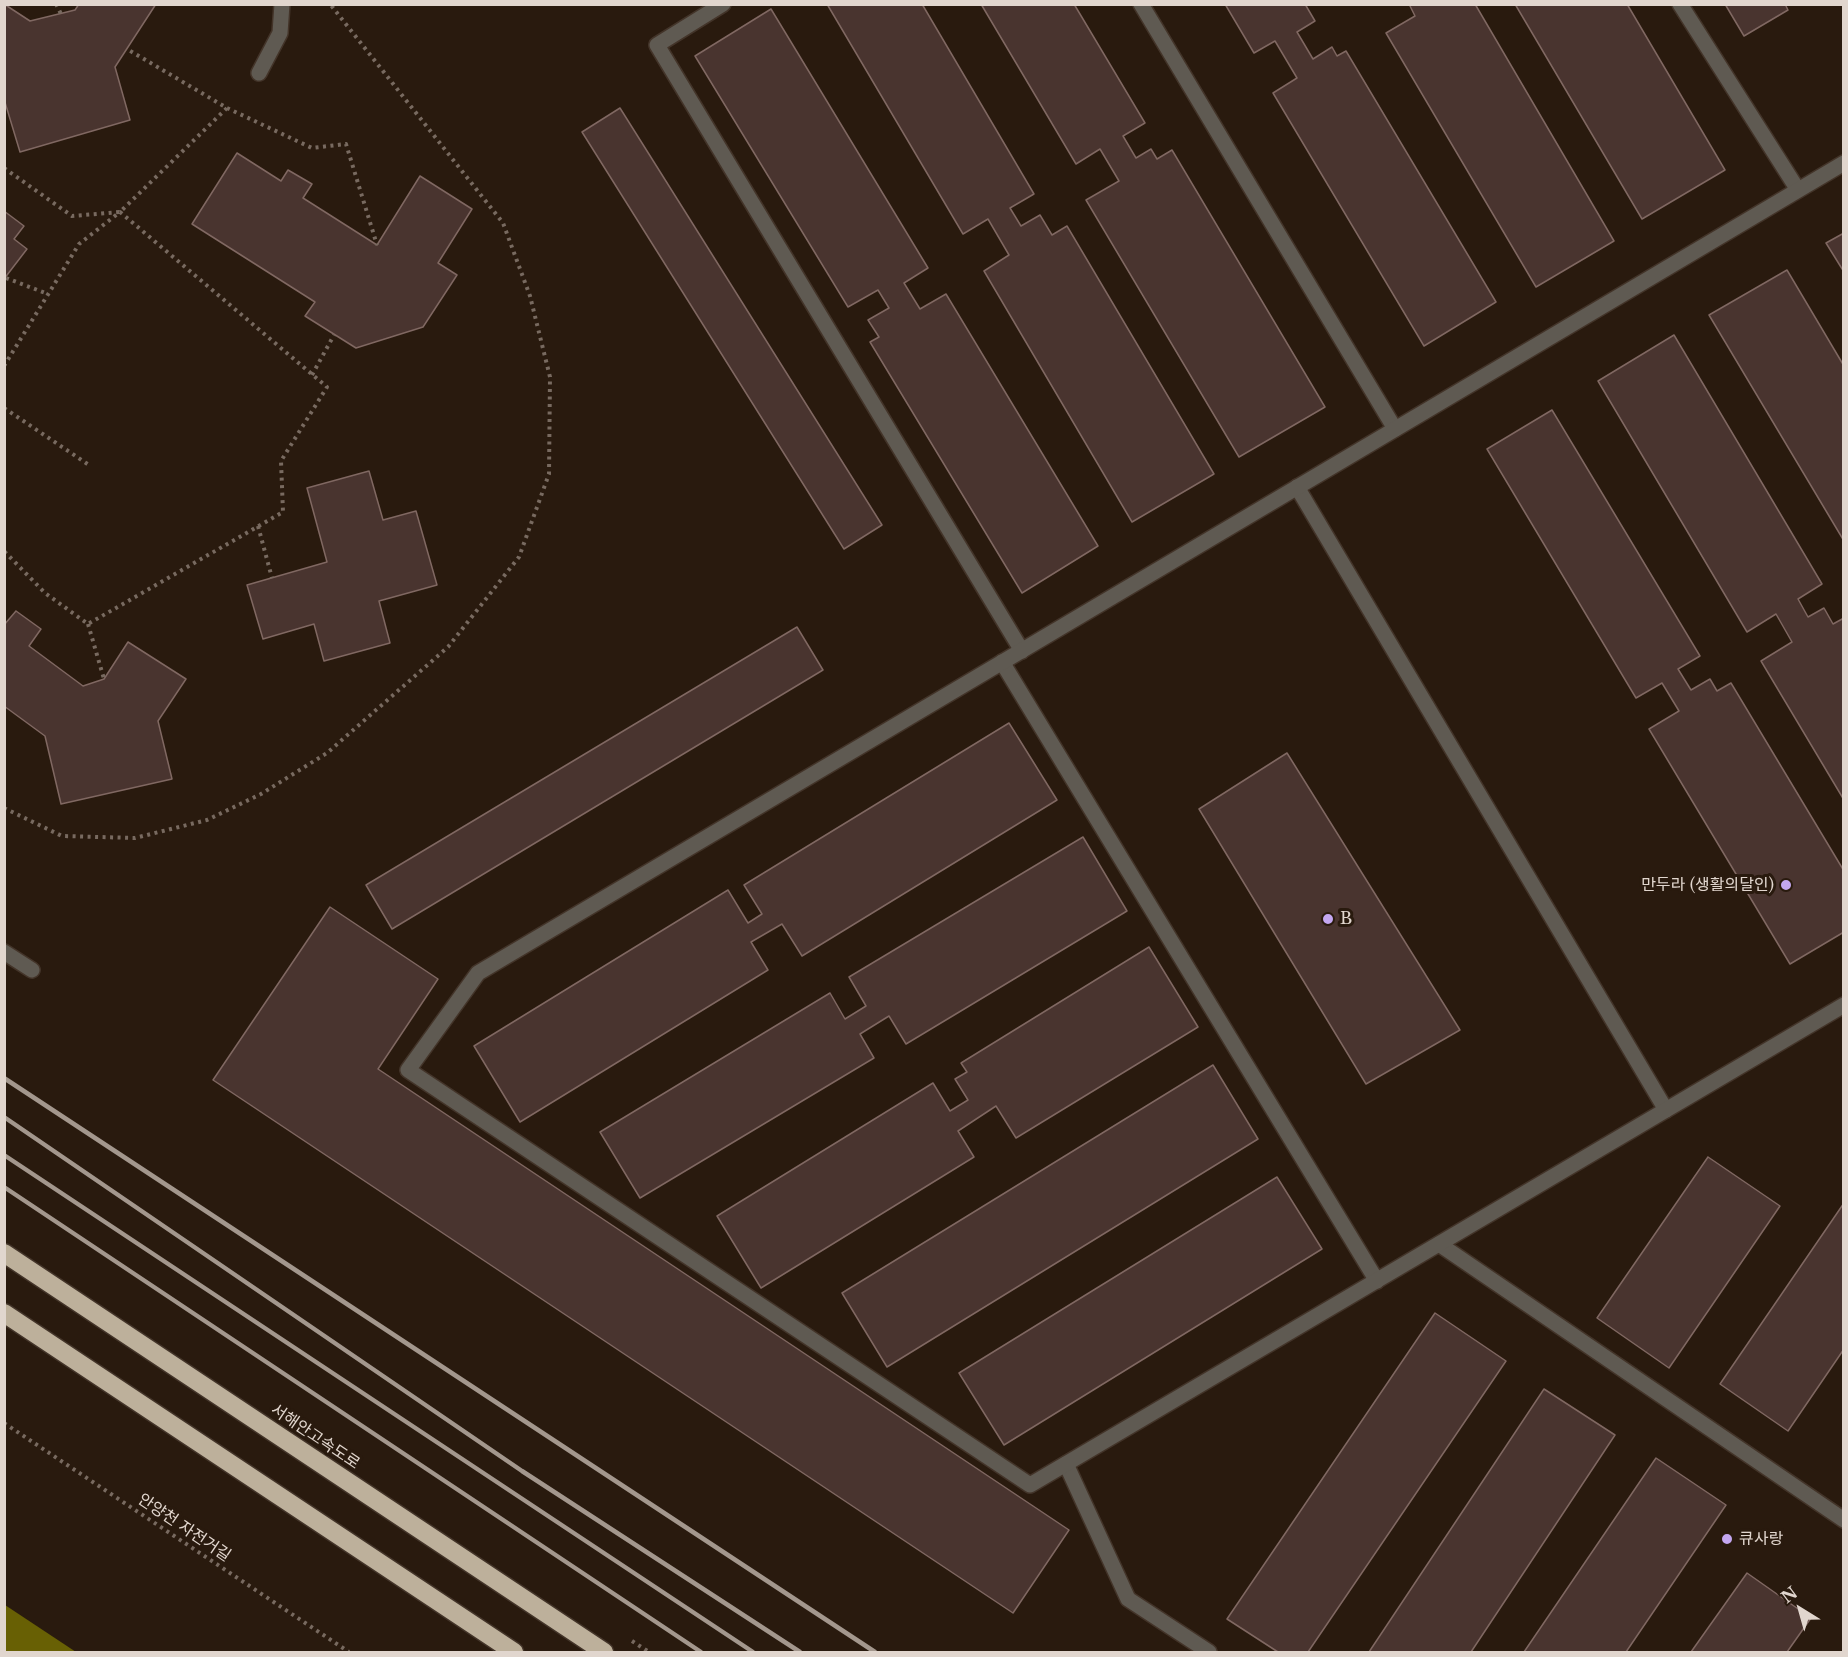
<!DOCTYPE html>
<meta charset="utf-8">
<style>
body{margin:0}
#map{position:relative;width:1848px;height:1657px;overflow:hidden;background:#291a0e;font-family:"Libre Baskerville",serif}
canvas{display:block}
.frame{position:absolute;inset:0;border:6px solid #e1d6ce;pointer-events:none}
.north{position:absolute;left:1770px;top:1579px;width:60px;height:60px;-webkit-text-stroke:4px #291a0e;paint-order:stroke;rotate:323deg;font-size:16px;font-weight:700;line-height:24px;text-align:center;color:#e1d6ce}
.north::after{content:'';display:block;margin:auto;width:21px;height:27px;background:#e1d6ce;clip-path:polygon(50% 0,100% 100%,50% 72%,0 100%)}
</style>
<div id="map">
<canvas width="1848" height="1657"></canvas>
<div class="frame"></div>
<div class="north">N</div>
</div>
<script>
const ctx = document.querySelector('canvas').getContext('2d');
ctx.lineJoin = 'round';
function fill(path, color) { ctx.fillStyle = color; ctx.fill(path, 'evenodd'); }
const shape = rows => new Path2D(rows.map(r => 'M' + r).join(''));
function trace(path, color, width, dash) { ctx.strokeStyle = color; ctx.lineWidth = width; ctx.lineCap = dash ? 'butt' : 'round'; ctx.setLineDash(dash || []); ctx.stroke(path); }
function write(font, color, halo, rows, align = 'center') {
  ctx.font = font + ' "Libre Baskerville","Noto Sans KR",serif'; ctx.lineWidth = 6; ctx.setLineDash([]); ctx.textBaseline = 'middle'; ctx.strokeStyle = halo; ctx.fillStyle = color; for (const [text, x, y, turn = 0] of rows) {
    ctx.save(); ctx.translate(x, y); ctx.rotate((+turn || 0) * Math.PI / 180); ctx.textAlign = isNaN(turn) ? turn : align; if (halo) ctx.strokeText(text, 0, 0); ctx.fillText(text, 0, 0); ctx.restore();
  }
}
const water = shape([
 [5,1605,76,1652,5,1652]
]);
const building = shape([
 [4,4,30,21,75,10,79,4,156,4,115,67,130,120,20,152,4,99,4,4],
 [827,4,922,4,1034,194,1010,208,1021,226,1040,215,1052,235,1067,226,1214,474,1132,522,984,271,1009,255,988,219,963,234,827,4],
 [981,4,1074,4,1145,123,1123,136,1136,158,1151,149,1157,159,1172,150,1325,407,1239,457,1086,200,1119,181,1100,149,1076,164,981,4],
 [1225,4,1305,4,1315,21,1297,32,1313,59,1332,47,1337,56,1346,51,1496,302,1424,346,1273,93,1297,78,1275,41,1254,53,1225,4],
 [1409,4,1475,4,1614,241,1536,287,1386,33,1415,16,1409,4],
 [1515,4,1627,4,1725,170,1642,219,1515,4],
 [1725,4,1785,4,1788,10,1744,36,1725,4],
 [771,9,928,268,904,283,920,309,946,294,1098,546,1022,593,870,342,879,337,868,320,889,308,878,290,848,307,695,56,771,9],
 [620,108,882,525,844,549,582,132,620,108],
 [237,153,281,181,288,170,312,184,303,198,377,245,420,176,472,209,438,263,457,275,423,327,356,348,305,316,315,302,192,224,237,153],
 [4,211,24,226,14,239,27,249,4,279,4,211],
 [1844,233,1844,272,1826,243,1844,233],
 [1787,270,1844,366,1844,541,1709,315,1787,270],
 [1674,335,1822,584,1798,599,1808,617,1824,608,1833,624,1844,618,1844,800,1761,661,1792,642,1776,614,1747,632,1598,381,1674,335],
 [1552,410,1700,656,1678,669,1691,690,1710,679,1717,691,1731,683,1844,871,1844,932,1790,964,1649,729,1679,711,1662,683,1636,698,1487,449,1552,410],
 [369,471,383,520,416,511,437,585,379,601,390,643,324,661,314,624,263,639,247,585,327,562,307,488,369,471],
 [16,611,41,629,29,646,83,686,104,679,128,642,186,679,158,721,172,779,61,804,45,736,4,706,4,625,16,611],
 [797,627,823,670,392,929,366,885,797,627],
 [1009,723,1057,800,802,956,782,924,751,942,768,970,520,1122,474,1046,728,890,748,923,762,914,744,885,1009,723],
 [1287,753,1460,1030,1366,1084,1199,809,1287,753],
 [1083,837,1127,911,906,1044,889,1016,860,1034,874,1058,640,1198,600,1132,830,993,845,1019,866,1006,849,977,1083,837],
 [330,907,438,979,378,1069,1069,1530,1013,1613,213,1080,330,907],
 [1149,947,1198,1027,1016,1138,996,1106,958,1131,974,1157,761,1288,717,1216,933,1083,950,1111,968,1100,955,1079,967,1072,961,1063,1149,947],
 [1213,1065,1258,1139,887,1367,842,1293,1213,1065],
 [1708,1157,1780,1206,1669,1368,1597,1318,1708,1157],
 [1277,1177,1322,1249,1004,1445,959,1373,1277,1177],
 [1844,1203,1844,1349,1788,1431,1720,1384,1844,1203],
 [1435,1313,1506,1361,1308,1652,1278,1652,1227,1619,1435,1313],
 [1544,1389,1615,1435,1471,1652,1369,1652,1544,1389],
 [1656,1458,1726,1505,1626,1652,1524,1652,1656,1458],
 [1747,1573,1811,1618,1787,1652,1691,1652,1747,1573]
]);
const path = shape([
 [56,4,61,14],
 [227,108,312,148,346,144,377,245],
 [4,168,72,216,120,212,227,108,127,49],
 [6,278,48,294],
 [4,366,79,244,120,212,327,387,281,461,283,512,88,624,45,593,4,551],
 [312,375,334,335],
 [4,408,89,465],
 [258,526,272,578],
 [88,624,104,679],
 [4,808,62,836,135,838,207,820,261,794,327,753,448,647,519,557,549,474,550,377,530,296,503,223,330,4],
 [4,1423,349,1652],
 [632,1641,649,1652]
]);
const service = shape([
 [723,4,657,45,1022,651],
 [1141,4,1395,429],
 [1680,4,1798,190],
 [259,73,280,33,282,4],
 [1297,487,1666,1110],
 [1002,662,1377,1281],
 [4,952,32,970],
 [1439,1244,1844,1520],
 [1066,1464,1128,1599,1209,1652]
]);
const minor = shape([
 [1844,163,478,973,408,1070,1030,1485,1844,1005]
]);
const motorway = shape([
 [4,1253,604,1652],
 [4,1313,514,1652]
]);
const rail = shape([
 [4,1078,875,1652],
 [4,1117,522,1471,800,1652],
 [4,1155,753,1652],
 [4,1187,701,1652]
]);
const markers = [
 [1786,885,6,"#c4a7f1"],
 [1328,919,6,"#c4a7f1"],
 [1727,1539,6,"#c4a7f1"]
];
const poiNames = [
 ["만두라 (생활의달인)",1774,885,"right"],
 ["B",1340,919],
 ["큐사랑",1739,1539]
];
const streetNames = [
 ["서해안고속도로",315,1437,34],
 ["안양천 자전거길",184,1528,34]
];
fill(water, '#686004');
fill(building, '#49342f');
trace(building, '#806862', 1.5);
trace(service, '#433429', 18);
trace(minor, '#433429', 18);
trace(motorway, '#433429', 21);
trace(path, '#786a60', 4, [3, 4.5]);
trace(service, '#5f5a52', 15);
trace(minor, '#5f5a52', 15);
trace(motorway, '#bdb09b', 18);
trace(rail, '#a3978d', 4.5);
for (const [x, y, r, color] of markers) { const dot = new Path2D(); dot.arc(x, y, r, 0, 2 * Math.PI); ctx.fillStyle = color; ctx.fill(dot); trace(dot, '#291a0e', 2); }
write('16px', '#e1d6ce', '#291a0e', poiNames, 'left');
write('16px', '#e1d6ce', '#291a0e', streetNames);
</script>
